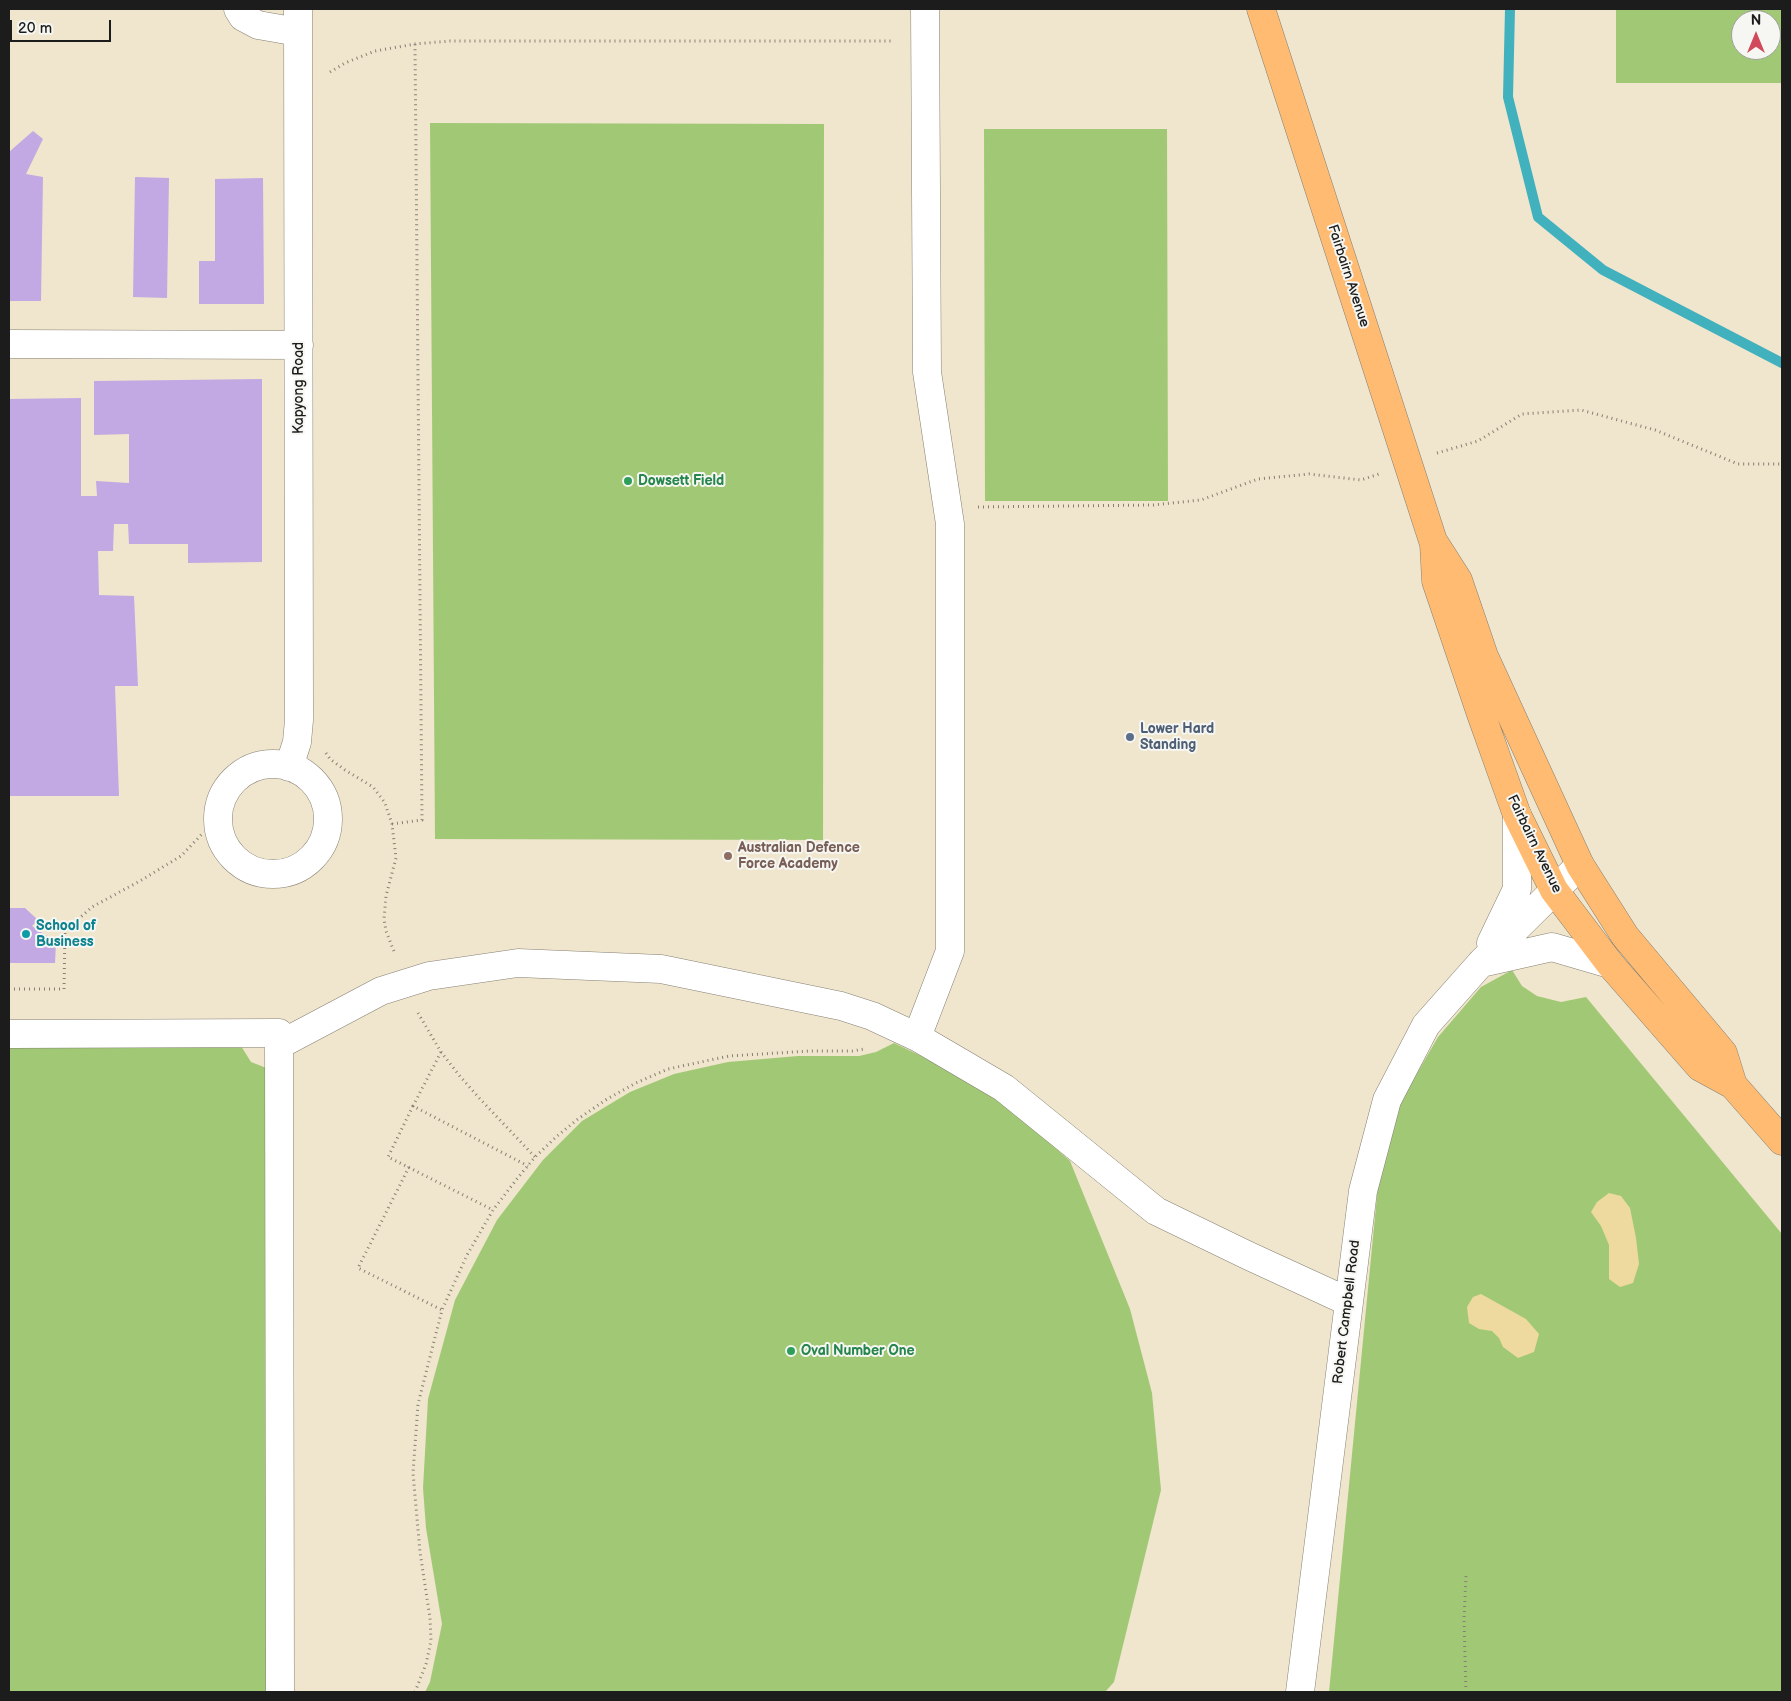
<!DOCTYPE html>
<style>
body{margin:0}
#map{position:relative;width:1791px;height:1701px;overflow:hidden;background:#f0e5cd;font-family:"Balsamiq Sans",sans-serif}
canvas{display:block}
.frame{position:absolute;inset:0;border:10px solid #1c1c1c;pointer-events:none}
.north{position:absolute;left:1731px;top:10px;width:50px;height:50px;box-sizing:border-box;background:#f6f6f2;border:1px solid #9f9f9c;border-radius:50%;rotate:0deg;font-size:14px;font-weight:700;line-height:20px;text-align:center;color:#1c1c1c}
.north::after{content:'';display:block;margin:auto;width:18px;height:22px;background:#d1495b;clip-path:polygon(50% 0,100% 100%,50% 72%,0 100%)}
.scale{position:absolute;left:10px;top:20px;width:101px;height:22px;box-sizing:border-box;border:2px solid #1c1c1c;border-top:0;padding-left:6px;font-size:15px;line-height:18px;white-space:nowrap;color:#1c1c1c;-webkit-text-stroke:4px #f6f6f2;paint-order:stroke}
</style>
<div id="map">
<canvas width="1791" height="1701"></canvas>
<div class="frame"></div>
<div class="north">N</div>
<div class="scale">20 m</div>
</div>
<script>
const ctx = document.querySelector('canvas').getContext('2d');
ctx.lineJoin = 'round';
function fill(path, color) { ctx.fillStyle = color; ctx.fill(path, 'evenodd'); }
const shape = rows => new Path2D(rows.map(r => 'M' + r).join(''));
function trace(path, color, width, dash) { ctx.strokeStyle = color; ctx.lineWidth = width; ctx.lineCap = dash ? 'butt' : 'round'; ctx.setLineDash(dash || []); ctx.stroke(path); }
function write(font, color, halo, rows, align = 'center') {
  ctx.font = font + ' "Balsamiq Sans",sans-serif'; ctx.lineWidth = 4; ctx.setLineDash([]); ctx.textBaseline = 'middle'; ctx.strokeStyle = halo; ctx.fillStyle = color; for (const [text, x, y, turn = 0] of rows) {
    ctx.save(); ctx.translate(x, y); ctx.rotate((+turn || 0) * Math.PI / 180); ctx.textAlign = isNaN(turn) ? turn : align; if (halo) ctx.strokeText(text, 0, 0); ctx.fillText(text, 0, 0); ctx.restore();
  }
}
const green = shape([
 [1616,9,1782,9,1782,83,1616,83],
 [1741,20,1771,20,1771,50,1741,50],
 [430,123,824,124,823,840,435,839],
 [984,129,1167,129,1168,501,985,501],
 [1512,970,1522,986,1537,996,1561,1002,1586,997,1782,1234,1782,1692,1329,1692,1379,1175,1398,1106,1438,1037,1481,987],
 [894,1043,963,1076,1023,1119,1070,1161,1130,1309,1152,1393,1161,1490,1114,1682,1105,1692,425,1692,430,1682,442,1624,426,1528,423,1488,428,1399,455,1300,497,1220,543,1160,582,1121,630,1092,674,1074,728,1062,798,1056,859,1056,876,1052],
 [9,1045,241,1046,251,1062,269,1069,271,1681,265,1692,9,1692]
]);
const sand = shape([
 [1609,1193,1621,1196,1630,1208,1636,1238,1639,1264,1633,1283,1620,1287,1609,1279,1609,1245,1601,1226,1591,1212,1597,1202],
 [1481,1294,1526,1319,1539,1334,1534,1352,1518,1358,1503,1347,1499,1338,1492,1331,1479,1329,1469,1323,1467,1307,1473,1297]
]);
const stream = shape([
 [1510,9,1508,97,1538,217,1603,270,1782,363]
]);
const building = shape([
 [33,131,43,139,26,174,43,177,41,301,9,301,9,152],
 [135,177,169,178,167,298,133,297],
 [263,178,264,304,199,304,199,261,215,261,215,179],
 [262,379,262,562,188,563,188,544,129,544,128,524,114,524,113,551,98,551,99,595,134,596,138,686,115,686,119,796,9,796,9,399,81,398,81,496,97,496,96,481,129,483,129,434,94,435,94,381],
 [9,908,25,908,38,920,32,926,56,942,55,963,9,963]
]);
const path = shape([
 [330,72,345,63,375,51,415,44,450,41,893,41],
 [1437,453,1478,441,1522,414,1581,410,1655,430,1738,464,1782,464],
 [978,507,1153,505,1201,500,1258,479,1309,474,1361,480,1379,474],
 [326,753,330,759,345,770,373,787,385,803,392,824,396,858,386,896,384,919,386,931,395,954],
 [392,824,422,820,415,44],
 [9,989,64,989,65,931,92,907,140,881,181,856,203,833],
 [418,1013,441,1052,459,1075,481,1100,535,1157],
 [441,1052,413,1106,528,1166],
 [413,1106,388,1157,493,1210],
 [409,1167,358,1268,442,1310],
 [415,1692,426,1664,431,1641,430,1618,420,1552,413,1473,418,1404,442,1310,467,1255,493,1210,516,1180,535,1157,556,1137,578,1119,607,1099,636,1083,668,1069,729,1056,809,1051,852,1051,865,1049],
 [1466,1692,1464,1620,1466,1576]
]);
const minor = shape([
 [238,9,243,17,258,25,298,32],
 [9,344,299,345],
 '218 819a55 55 0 1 1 110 0a55 55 0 1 1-110 0Z',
 [289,767,297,742,299,720,298,9],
 [1491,943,1517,889,1517,815],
 [1481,963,1552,947,1610,964],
 [9,1034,279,1033,280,1692],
 [917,1037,950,951,950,524,927,372,925,9],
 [279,1045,381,991,429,976,518,963,661,969,841,1006,872,1016,917,1037,1004,1088,1156,1211,1249,1256,1349,1302],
 [1300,1692,1363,1191,1387,1100,1426,1025,1481,963,1580,865]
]);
const major = shape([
 [1261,9,1434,544,1436,581,1481,714,1517,815,1554,890,1610,964,1700,1067,1733,1085,1782,1141],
 [1435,544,1458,580,1484,656,1580,865,1625,936,1723,1053,1733,1085]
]);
const markers = [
 [628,481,5,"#2e9e5b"],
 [1130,737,5,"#5c6f8a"],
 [728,856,5,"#8d6e63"],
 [26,934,5,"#0f9aa8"],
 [791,1351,5,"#2e9e5b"]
];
const streetNames = [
 ["Fairbairn Avenue",1348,276,72],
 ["Kapyong Road",299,388,-90],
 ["Fairbairn Avenue",1534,844,64],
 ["Robert Campbell Road",1347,1312,-83]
];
const leisureNames = [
 ["Dowsett Field",638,481],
 ["Oval Number One",801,1351]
];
const serviceNames = [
 ["Lower Hard",1140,729],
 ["Standing",1140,745]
];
const educationNames = [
 ["Australian Defence",738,848],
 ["Force Academy",738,864]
];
const cultureNames = [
 ["School of",36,926],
 ["Business",36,942]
];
fill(green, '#a1c975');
fill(sand, '#eeda9e');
trace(stream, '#42b1be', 10);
fill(building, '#c2a9e3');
trace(minor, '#868074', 29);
trace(major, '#868074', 29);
trace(path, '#868074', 3, [1, 4]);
trace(minor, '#fff', 28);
trace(major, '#febb71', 28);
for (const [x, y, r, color] of markers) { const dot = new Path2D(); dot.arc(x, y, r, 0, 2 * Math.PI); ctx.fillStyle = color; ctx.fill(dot); trace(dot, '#f6f6f2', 2); }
write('14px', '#1c1c1c', '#f6f6f2', streetNames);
write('bold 14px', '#27864d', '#f6f6f2', leisureNames, 'left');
write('bold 14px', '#4e5e75', '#f6f6f2', serviceNames, 'left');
write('bold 14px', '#785e54', '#f6f6f2', educationNames, 'left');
write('bold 14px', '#0d838f', '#f6f6f2', cultureNames, 'left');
</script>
